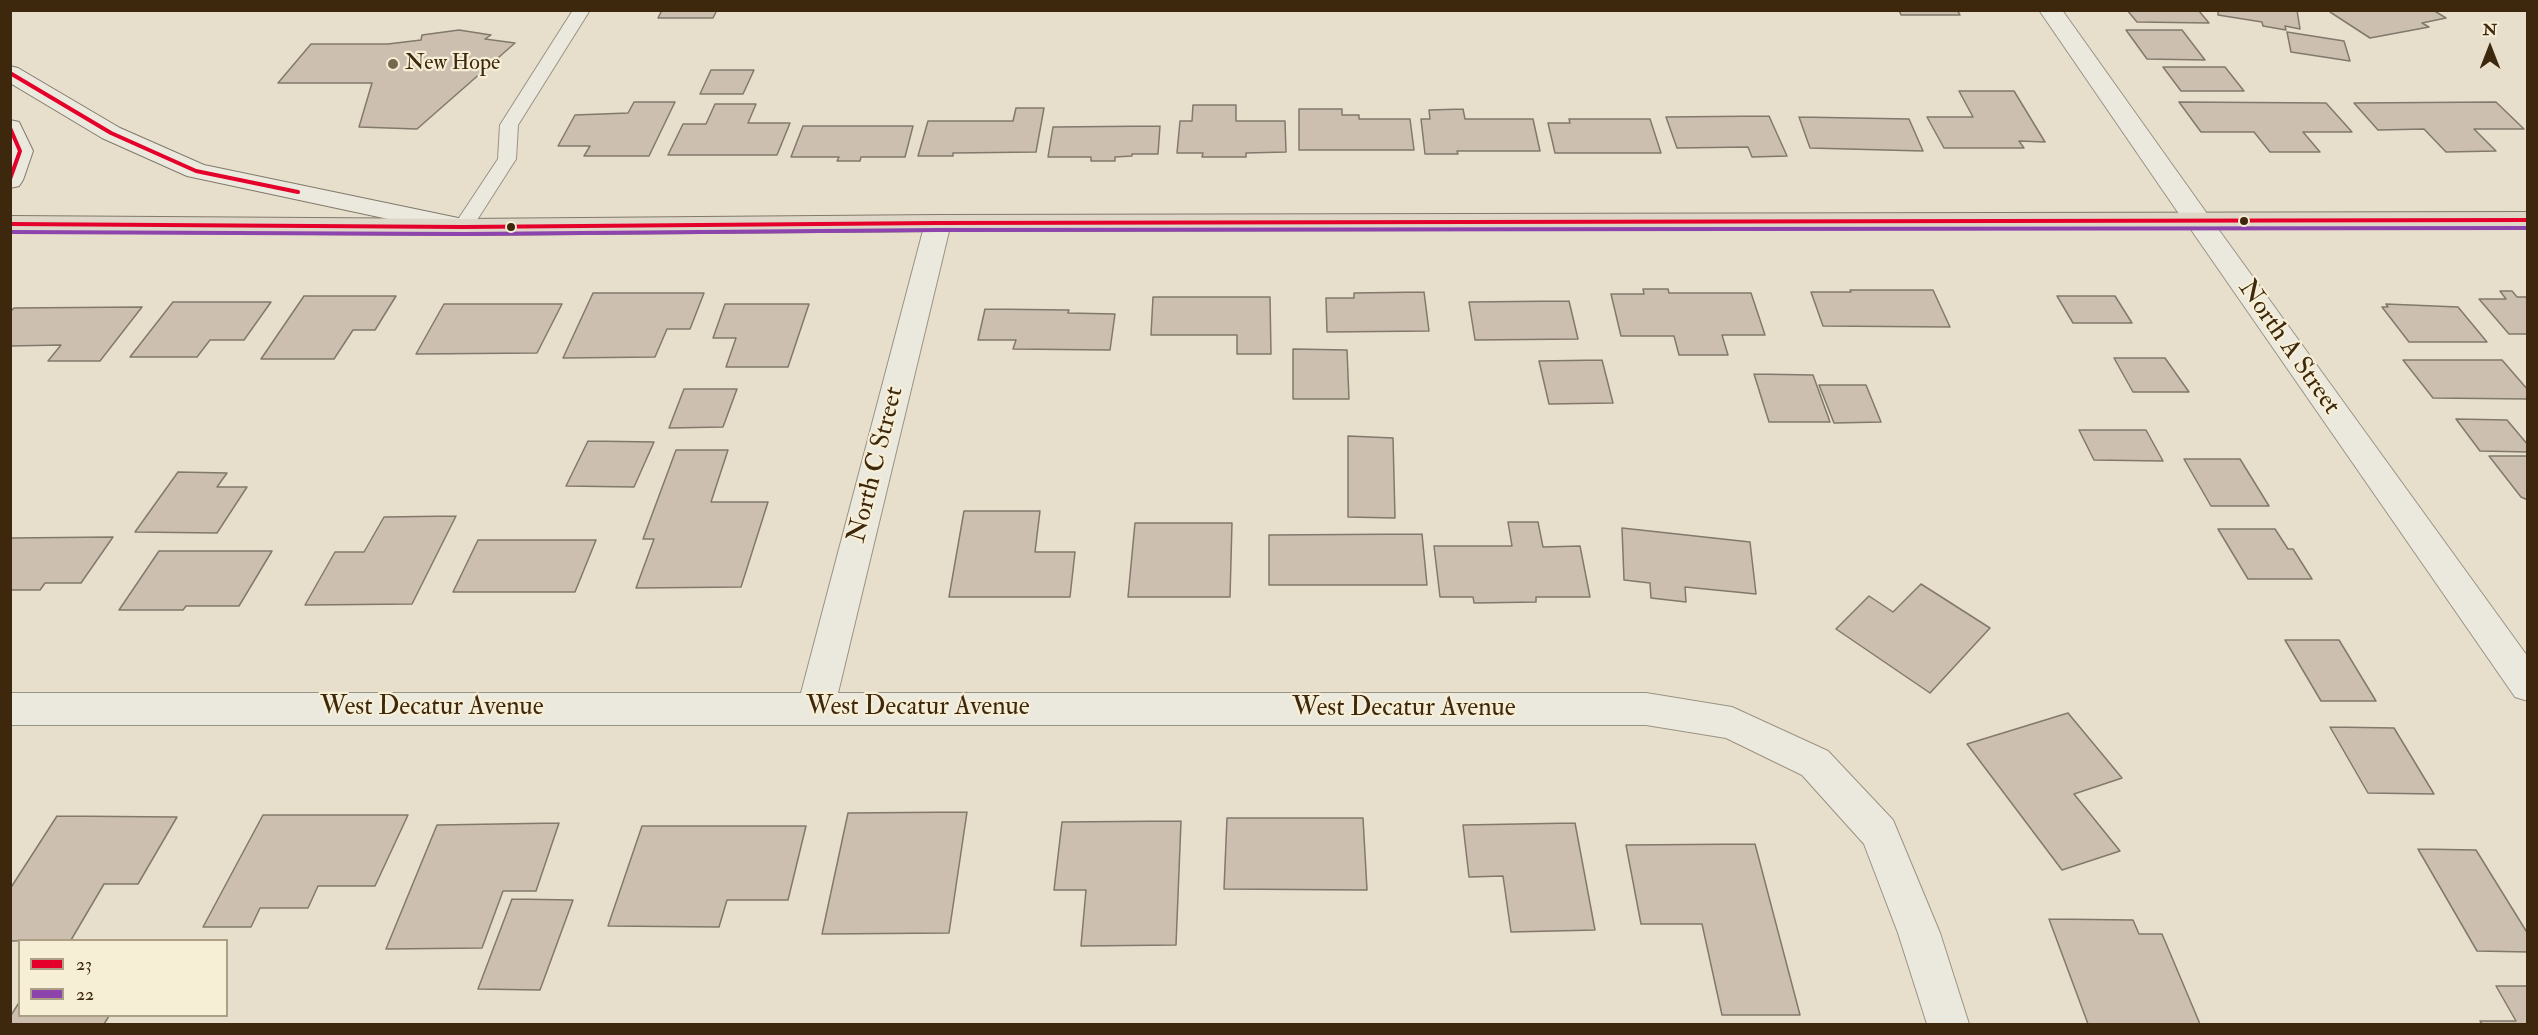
<!DOCTYPE html>
<style>
body{margin:0}
#map{position:relative;width:2538px;height:1035px;overflow:hidden;background:#e7dfcb;font-family:"IM FELL Double Pica",serif}
canvas{display:block}
.frame{position:absolute;inset:0;border:12px solid #3d280e;pointer-events:none}
.legend{position:absolute;left:18px;top:939px;width:210px;height:78px;box-sizing:border-box;background:#f7eed6;border:2px solid #ad9f86;margin:0;padding:8px 10px;list-style:none;font-size:18px;color:#3d280e}
.legend li{display:flex;align-items:center;gap:12px;height:30px}
.legend b{width:30px;border:2px solid #ad9f86}
.north{position:absolute;left:2460px;top:18px;width:60px;height:60px;-webkit-text-stroke:4px #f7eed6;paint-order:stroke;rotate:0deg;font-size:16px;font-weight:700;line-height:24px;text-align:center;color:#3d280e}
.north::after{content:'';display:block;margin:auto;width:21px;height:27px;background:#3d280e;clip-path:polygon(50% 0,100% 100%,50% 72%,0 100%)}
</style>
<div id="map">
<canvas width="2538" height="1035"></canvas>
<div class="frame"></div>
<ul class="legend">
<li><b style="height:8px;background:#e4002b"></b>23</li>
<li><b style="height:8px;background:#8e44ad"></b>22</li>
</ul>
<div class="north">N</div>
</div>
<script>
const ctx = document.querySelector('canvas').getContext('2d');
ctx.lineJoin = 'round';
function fill(path, color) { ctx.fillStyle = color; ctx.fill(path, 'evenodd'); }
const shape = rows => new Path2D(rows.map(r => 'M' + r).join(''));
function trace(path, color, width, dash) { ctx.strokeStyle = color; ctx.lineWidth = width; ctx.lineCap = dash ? 'butt' : 'round'; ctx.setLineDash(dash || []); ctx.stroke(path); }
function write(font, color, halo, rows, align = 'center') {
  ctx.font = font + ' "IM FELL Double Pica",serif'; ctx.lineWidth = 4.5; ctx.setLineDash([]); ctx.textBaseline = 'middle'; ctx.strokeStyle = halo; ctx.fillStyle = color; for (const [text, x, y, turn = 0] of rows) {
    ctx.save(); ctx.translate(x, y); ctx.rotate((+turn || 0) * Math.PI / 180); ctx.textAlign = isNaN(turn) ? turn : align; if (halo) ctx.strokeText(text, 0, 0); ctx.fillText(text, 0, 0); ctx.restore();
  }
}
const building = shape([
 [662,10,717,10,713,18,658,18,662,10],
 [1899,10,1957,10,1960,15,1901,15,1899,10],
 [2127,10,2204,10,2199,11,2209,23,2137,22,2127,10],
 [2218,10,2297,10,2300,29,2285,26,2286,30,2263,26,2262,22,2218,15,2218,10],
 [2338,10,2433,10,2446,18,2422,23,2429,27,2370,38,2330,12,2338,10],
 [459,30,491,35,485,39,515,43,417,129,359,127,372,83,278,83,311,44,388,44,421,40,422,35,459,30],
 [2126,30,2182,30,2205,60,2147,59,2126,30],
 [2287,32,2344,41,2350,61,2291,52,2287,32],
 [2163,67,2225,67,2244,91,2181,91,2163,67],
 [711,70,754,70,743,94,700,94,711,70],
 [1959,91,2014,91,2045,142,2019,141,2024,148,1944,148,1927,117,1973,117,1959,91],
 [634,102,675,102,649,156,584,156,590,146,558,146,575,115,628,113,634,102],
 [2179,102,2326,103,2352,132,2303,132,2320,152,2270,152,2254,132,2201,132,2179,102],
 [2496,102,2524,129,2474,129,2496,151,2446,152,2424,129,2378,130,2354,103,2496,102],
 [715,104,756,104,748,123,790,123,777,155,668,155,683,124,706,124,715,104],
 [1193,105,1236,105,1236,121,1285,121,1286,152,1246,153,1246,157,1202,157,1203,153,1177,153,1180,121,1192,121,1193,105],
 [1016,108,1044,108,1036,152,953,153,953,156,918,156,928,121,1013,121,1016,108],
 [1299,109,1342,109,1342,115,1359,115,1359,119,1410,119,1414,150,1299,150,1299,109],
 [1463,109,1465,119,1533,119,1540,151,1457,151,1458,154,1425,154,1421,119,1430,119,1429,110,1463,109],
 [1769,116,1787,156,1752,157,1748,147,1677,148,1666,117,1769,116],
 [1799,117,1909,119,1923,151,1810,148,1799,117],
 [1569,119,1650,119,1661,153,1555,153,1548,123,1570,123,1569,119],
 [803,126,913,126,905,157,861,157,860,161,837,161,839,157,791,157,803,126],
 [1160,126,1158,154,1132,154,1132,156,1115,157,1115,161,1091,161,1091,157,1048,157,1053,127,1160,126],
 [1643,289,1668,289,1669,293,1751,293,1765,335,1722,335,1728,355,1679,355,1674,336,1621,336,1611,294,1644,294,1643,289],
 [1850,290,1933,290,1950,327,1823,326,1811,292,1851,292,1850,290],
 [2500,291,2512,291,2517,297,2528,297,2528,334,2509,334,2479,299,2506,299,2500,291],
 [1424,292,1429,331,1327,332,1326,298,1354,298,1354,293,1424,292],
 [593,293,704,293,690,329,667,329,655,357,563,358,593,293],
 [304,296,396,296,375,330,353,330,334,359,261,359,304,296],
 [2057,296,2115,296,2132,323,2073,323,2057,296],
 [1153,297,1270,297,1271,354,1237,354,1237,335,1151,335,1153,297],
 [1569,301,1578,339,1475,340,1469,302,1569,301],
 [173,302,271,302,244,340,210,340,197,357,130,357,173,302],
 [444,304,562,304,537,353,416,354,444,304],
 [725,304,809,304,788,367,726,367,736,338,713,338,725,304],
 [2386,304,2458,307,2487,342,2409,342,2382,307,2388,307,2386,304],
 [142,307,100,361,48,361,61,345,10,346,10,312,14,308,142,307],
 [985,309,1069,310,1068,313,1115,314,1110,350,1013,349,1016,340,978,340,985,309],
 [1293,349,1347,350,1349,399,1293,399,1293,349],
 [2114,358,2165,358,2189,392,2133,392,2114,358],
 [1602,360,1613,403,1549,404,1539,361,1602,360],
 [2403,360,2502,360,2528,390,2528,399,2433,398,2403,360],
 [1754,374,1813,375,1830,422,1769,422,1754,374],
 [1819,385,1866,385,1881,422,1834,423,1819,385],
 [684,389,737,389,723,427,669,428,684,389],
 [2456,419,2507,420,2528,445,2528,452,2480,451,2456,419],
 [2079,430,2146,430,2163,461,2094,460,2079,430],
 [1348,436,1393,438,1395,518,1348,517,1348,436],
 [588,441,654,442,634,487,566,486,588,441],
 [676,450,728,450,711,502,768,502,741,587,636,588,654,539,643,539,676,450],
 [2489,456,2528,456,2528,500,2521,497,2489,456],
 [2184,459,2240,459,2269,506,2211,506,2184,459],
 [178,472,227,473,217,487,247,487,217,533,135,532,178,472],
 [964,511,1040,511,1035,552,1075,552,1070,597,949,597,964,511],
 [456,516,412,604,305,605,335,552,364,552,384,517,456,516],
 [1508,522,1538,522,1543,547,1580,546,1590,597,1536,597,1536,602,1474,603,1473,597,1440,597,1434,546,1512,546,1508,522],
 [1135,523,1232,523,1230,597,1128,597,1135,523],
 [1622,528,1750,542,1756,594,1685,587,1686,602,1651,598,1650,583,1624,580,1622,528],
 [2218,529,2275,529,2288,549,2293,549,2312,579,2248,579,2218,529],
 [1422,534,1427,585,1269,585,1269,535,1422,534],
 [113,537,81,583,45,583,40,590,10,590,10,538,113,537],
 [478,540,596,540,575,592,453,592,478,540],
 [159,551,272,551,239,606,186,606,183,610,119,610,159,551],
 [1921,584,1990,628,1930,693,1836,629,1869,596,1893,612,1921,584],
 [2285,640,2339,640,2376,701,2321,701,2285,640],
 [2068,713,2122,778,2074,794,2120,851,2062,870,1967,744,2068,713],
 [2330,727,2394,728,2434,794,2368,793,2330,727],
 [967,812,949,933,822,934,848,813,967,812],
 [263,815,408,815,375,886,318,886,308,908,260,908,251,927,203,927,263,815],
 [57,816,177,817,138,884,104,884,71,940,10,941,10,889,57,816],
 [1227,818,1363,818,1367,890,1224,889,1227,818],
 [1181,821,1176,945,1081,946,1086,890,1054,890,1062,822,1181,821],
 [559,823,536,891,503,891,482,948,386,949,437,825,559,823],
 [1575,823,1595,930,1511,932,1503,876,1469,877,1463,825,1575,823],
 [642,826,806,826,788,900,727,900,719,927,608,926,642,826],
 [1755,844,1800,1015,1722,1015,1702,924,1641,924,1626,845,1755,844],
 [2418,849,2476,850,2528,934,2528,952,2477,951,2418,849],
 [512,899,573,900,540,990,478,989,512,899],
 [2049,919,2133,920,2139,934,2162,934,2200,1024,2088,1024,2049,919],
 [2496,986,2528,986,2528,1024,2482,1024,2480,1021,2516,1021,2496,986],
 [20,1001,20,1016,109,1016,104,1024,10,1024,10,1017,20,1001]
]);
const service = shape([
 [573,10,590,10,518,125,516,159,470,231,456,231,453,227,498,159,500,125,573,10]
]);
const minor = shape([
 [2039,10,2062,10,2208,215,2211,221,2208,227,2198,229,2188,227,2039,10],
 [938,215,948,217,951,223,838,693,1646,693,1732,707,1828,751,1893,820,1940,933,1969,1024,1927,1024,1898,933,1864,844,1802,775,1726,738,1646,725,10,725,10,693,801,693,925,223,928,217,938,215]
]);
const tertiary = shape([
 [2198,213,2208,215,2528,657,2528,701,2515,697,2185,221,2188,215,2198,213]
]);
const secondary = shape([
 [10,66,18,68,120,128,204,165,463,219,473,221,477,227,473,233,463,235,187,176,102,138,10,83,10,66],
 [10,120,19,122,33,151,23,180,19,186,10,188,10,120]
]);
const primary = shape([
 [2528,212,2528,228,938,231,463,235,10,232,10,216,463,219,938,215,2528,212]
]);
const bus1 = shape([
 [10,73,111,133,196,171,298,192],
 [10,128,20,151,10,179],
 [10,224,463,227,938,223,2528,220]
]);
const bus2 = shape([
 [10,232,463,234,938,230,2528,228]
]);
const markers = [
 [393,64,6,"#786850"],
 [2244,221,5,"#3d280e"],
 [511,227,5,"#3d280e"]
];
const farPoinames = [
 ["New Hope",405,64]
];
const streetNames = [
 ["North A Street",2288,348,55],
 ["North C Street",877,465,-76],
 ["West Decatur Avenue",432,708],
 ["West Decatur Avenue",918,708],
 ["West Decatur Avenue",1404,709]
];
fill(building, '#cdbfb0');
trace(building, '#81796b', 1.5);
trace(service, '#999384', 2);
trace(minor, '#999384', 2);
trace(tertiary, '#999384', 2);
trace(secondary, '#81796b', 2);
trace(primary, '#81796b', 2);
fill(service, '#ebe8de');
fill(minor, '#ebe8de');
fill(tertiary, '#ebe8de');
fill(secondary, '#ebe8de');
fill(primary, '#ded7c8');
trace(bus1, '#e4002b', 4);
trace(bus2, '#8e44ad', 4);
for (const [x, y, r, color] of markers) { const dot = new Path2D(); dot.arc(x, y, r, 0, 2 * Math.PI); ctx.fillStyle = color; ctx.fill(dot); trace(dot, '#f7eed6', 2); }
write('22px', '#3d280e', '#f7eed6', farPoinames, 'left');
write('26px', '#3d280e', '#f7eed6', streetNames);
</script>
